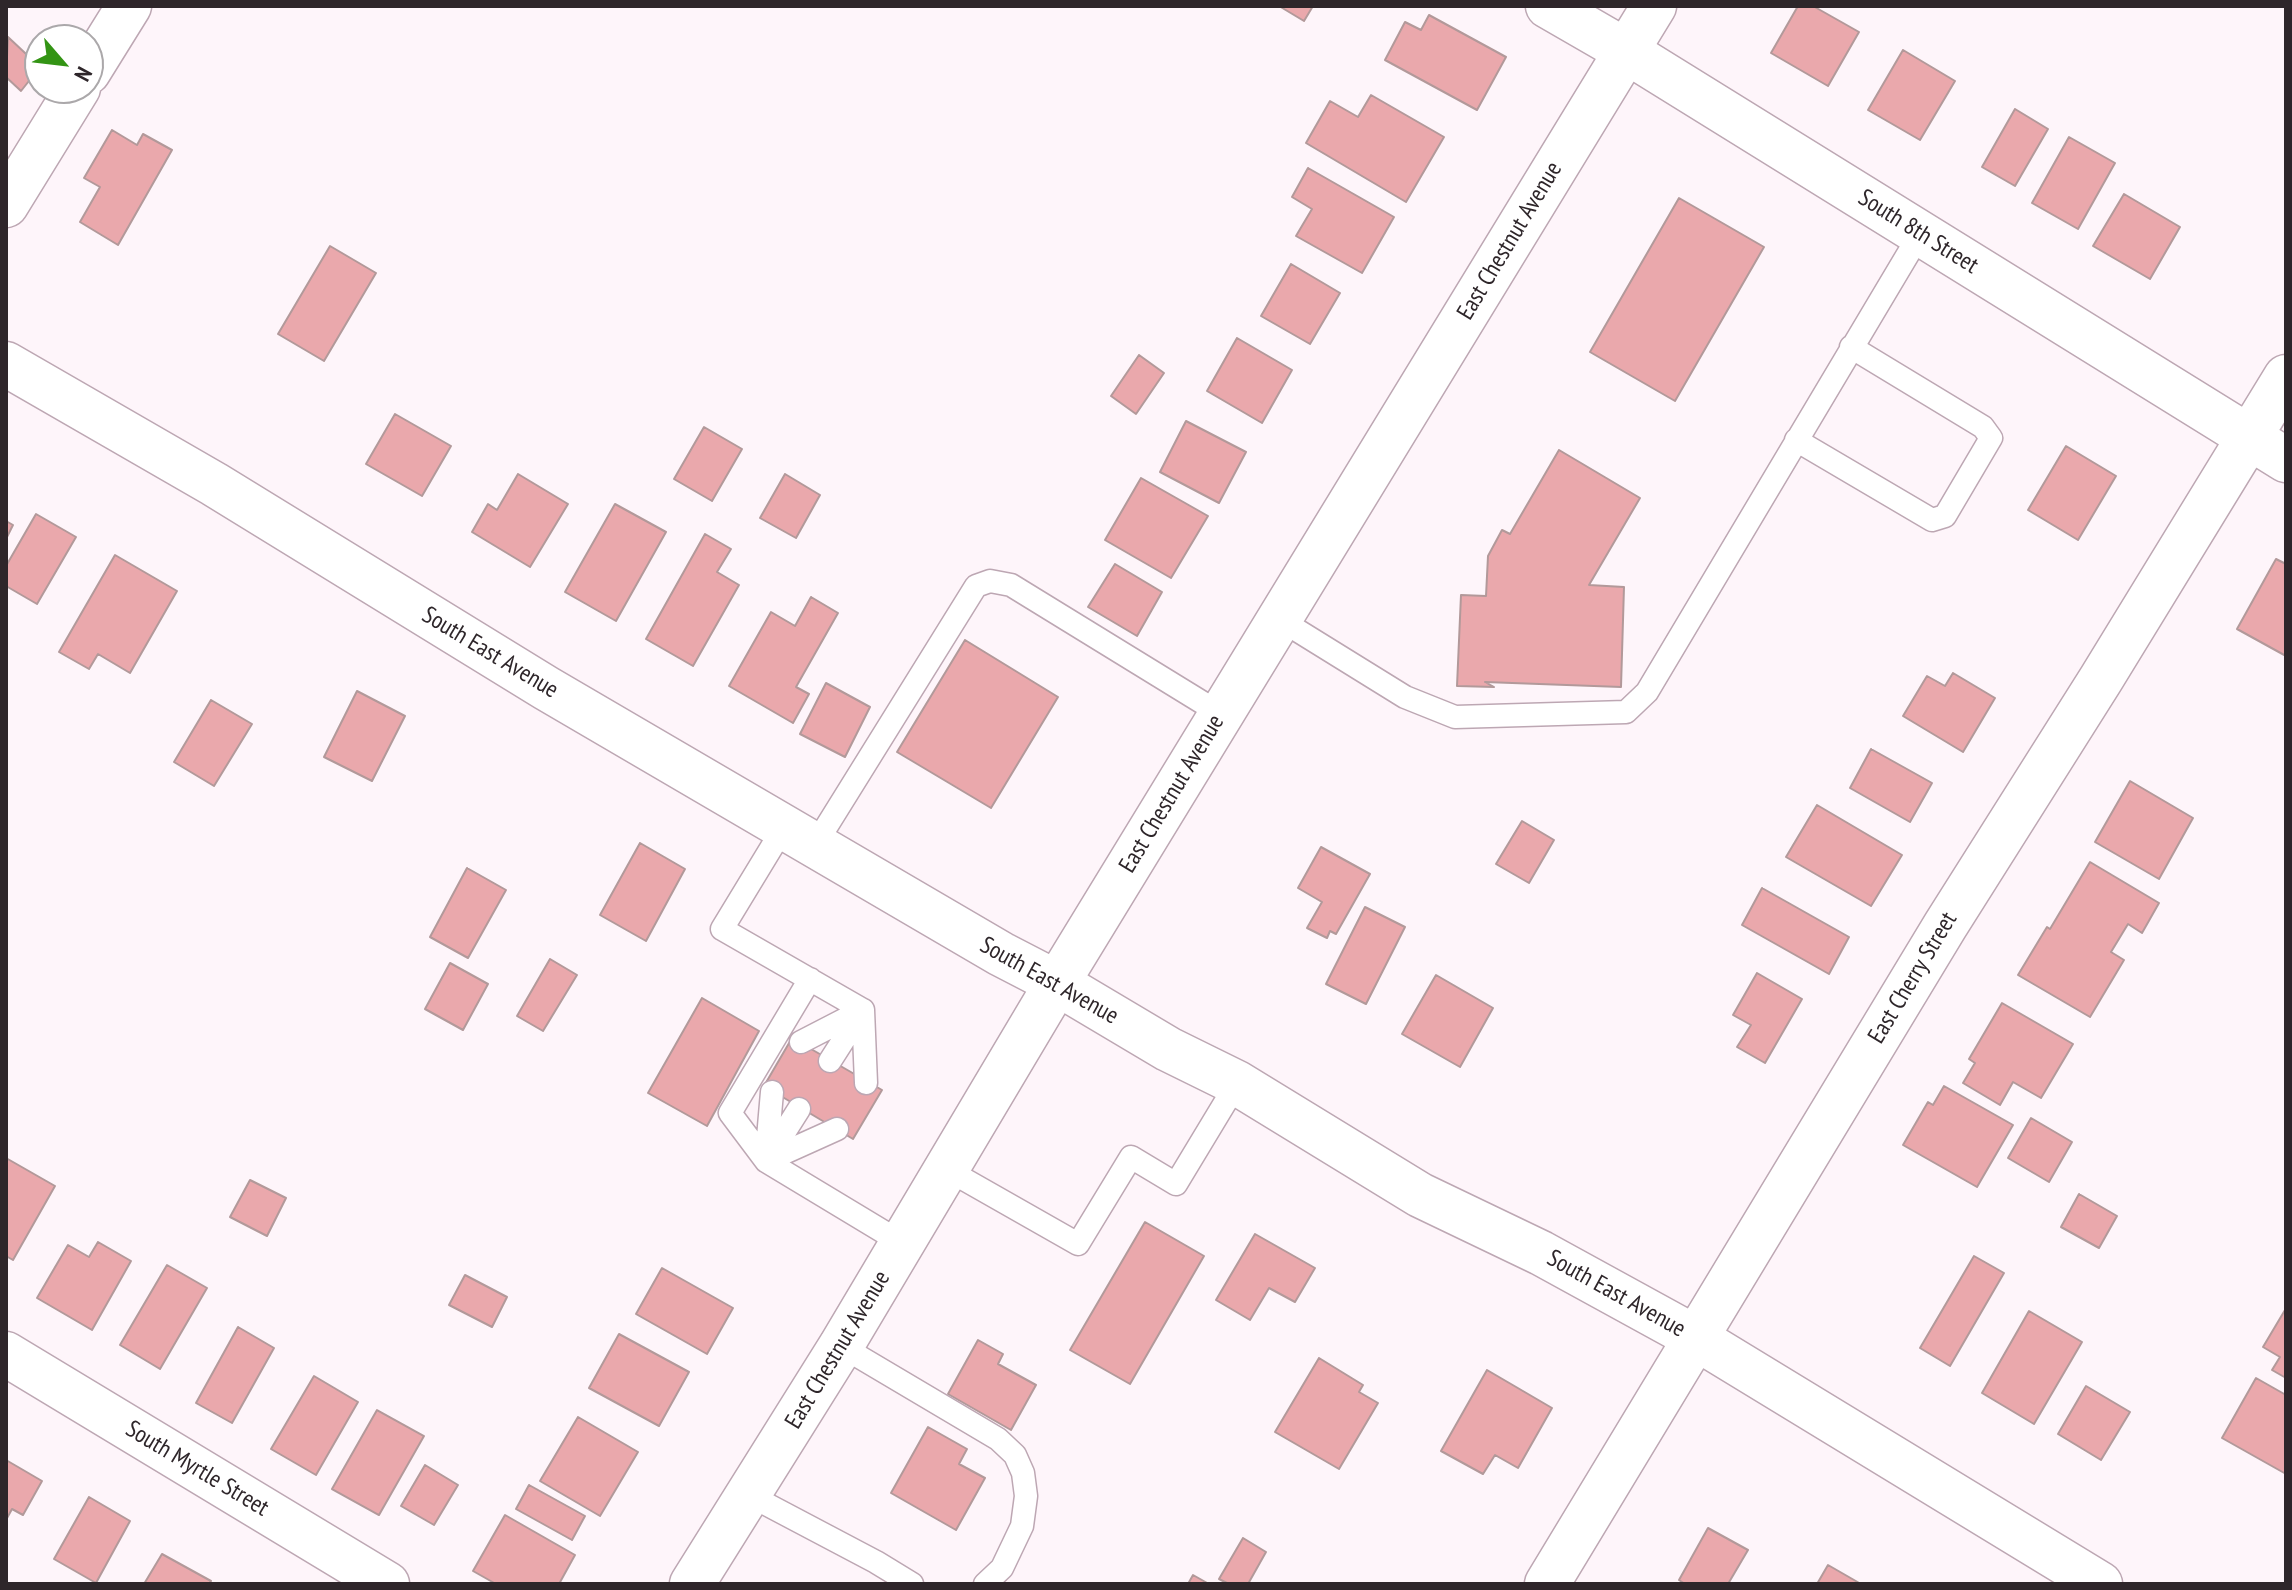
<!DOCTYPE html>
<style>
body{margin:0}
#map{position:relative;width:2292px;height:1590px;overflow:hidden;background:#fef5fa;font-family:"PT Sans Narrow",sans-serif}
canvas{display:block}
.frame{position:absolute;inset:0;border:8px solid #2e262a;pointer-events:none}
.north{position:absolute;left:24px;top:24px;width:80px;height:80px;box-sizing:border-box;background:#fff;border:2px solid #aba8aa;border-radius:50%;rotate:118deg;font-size:22px;font-weight:700;line-height:32px;text-align:center;color:#2e262a}
.north::after{content:'';display:block;margin:auto;width:28px;height:36px;background:#339414;clip-path:polygon(50% 0,100% 100%,50% 72%,0 100%)}
</style>
<div id="map">
<canvas width="2292" height="1590"></canvas>
<div class="frame"></div>
<div class="north">N</div>
</div>
<script>
const ctx = document.querySelector('canvas').getContext('2d');
ctx.lineJoin = 'round';
function fill(path, color) { ctx.fillStyle = color; ctx.fill(path, 'evenodd'); }
const shape = rows => new Path2D(rows.map(r => 'M' + r).join(''));
function trace(path, color, width, dash) { ctx.strokeStyle = color; ctx.lineWidth = width; ctx.lineCap = dash ? 'butt' : 'round'; ctx.setLineDash(dash || []); ctx.stroke(path); }
function write(font, color, halo, rows, align = 'center') {
  ctx.font = font + ' "PT Sans Narrow",sans-serif'; ctx.lineWidth = 8; ctx.setLineDash([]); ctx.textBaseline = 'middle'; ctx.strokeStyle = halo; ctx.fillStyle = color; for (const [text, x, y, turn = 0] of rows) {
    ctx.save(); ctx.translate(x, y); ctx.rotate((+turn || 0) * Math.PI / 180); ctx.textAlign = isNaN(turn) ? turn : align; if (halo) ctx.strokeText(text, 0, 0); ctx.fillText(text, 0, 0); ctx.restore();
  }
}
const building = shape([
 [1279,6,1313,6,1304,21,1279,6],
 [1798,6,1813,6,1859,32,1828,86,1771,53,1798,6],
 [1429,15,1506,57,1477,110,1385,60,1405,22,1421,30,1429,15],
 [8,37,40,67,21,91,6,77,8,37],
 [1903,50,1955,81,1920,140,1868,110,1903,50],
 [1371,95,1444,137,1406,202,1306,143,1330,101,1358,117,1371,95],
 [2015,109,2048,129,2015,186,1982,167,2015,109],
 [112,130,137,145,143,134,172,150,118,245,80,222,100,187,84,178,112,130],
 [2069,137,2115,163,2078,229,2032,203,2069,137],
 [1308,168,1394,217,1362,273,1296,236,1312,209,1292,197,1308,168],
 [2124,194,2180,227,2150,279,2093,246,2124,194],
 [1679,198,1764,247,1675,401,1590,352,1679,198],
 [330,246,376,273,324,361,278,334,330,246],
 [1291,264,1340,293,1310,344,1261,316,1291,264],
 [1237,338,1292,370,1262,423,1207,391,1237,338],
 [1139,355,1164,373,1136,414,1111,396,1139,355],
 [395,414,451,446,422,496,366,464,395,414],
 [1186,421,1246,452,1219,503,1160,472,1186,421],
 [704,427,742,449,712,501,674,479,704,427],
 [2066,446,2116,476,2078,540,2028,510,2066,446],
 [1559,450,1640,498,1589,585,1624,587,1621,687,1485,682,1494,687,1457,686,1461,595,1486,596,1488,556,1502,530,1510,534,1559,450],
 [518,474,568,504,530,567,472,532,488,504,497,510,518,474],
 [785,474,820,495,796,538,760,518,785,474],
 [1141,478,1208,516,1171,578,1105,540,1141,478],
 [615,504,666,532,616,621,565,592,615,504],
 [36,514,76,537,37,604,6,586,6,566,36,514],
 [6,521,13,525,6,539,6,521],
 [705,534,731,549,717,572,739,585,693,666,646,639,705,534],
 [115,555,177,591,130,673,98,654,89,669,59,652,115,555],
 [2276,559,2286,564,2286,656,2237,629,2276,559],
 [1115,564,1162,592,1137,636,1088,607,1115,564],
 [811,597,838,613,796,687,809,694,793,723,729,686,771,612,795,626,811,597],
 [965,640,1058,697,991,808,897,752,965,640],
 [1953,673,1995,698,1963,752,1903,716,1927,676,1945,686,1953,673],
 [826,683,870,707,845,757,800,734,826,683],
 [357,691,405,716,372,781,324,757,357,691],
 [211,700,252,724,214,786,174,762,211,700],
 [1871,749,1932,783,1910,822,1850,788,1871,749],
 [2130,781,2193,818,2159,879,2095,842,2130,781],
 [1817,805,1902,855,1871,906,1786,857,1817,805],
 [1522,821,1554,840,1529,883,1496,864,1522,821],
 [640,843,685,869,646,941,600,915,640,843],
 [1321,847,1370,874,1336,934,1330,931,1327,938,1307,928,1322,902,1298,888,1321,847],
 [2090,862,2159,903,2142,933,2128,924,2111,952,2124,960,2090,1017,2018,975,2047,927,2050,929,2090,862],
 [467,868,506,890,468,958,430,937,467,868],
 [1762,888,1849,937,1829,974,1742,925,1762,888],
 [1365,907,1405,927,1366,1004,1326,984,1365,907],
 [550,959,577,975,543,1031,517,1016,550,959],
 [450,963,488,984,463,1030,425,1009,450,963],
 [1757,973,1802,999,1765,1063,1737,1047,1751,1025,1733,1015,1757,973],
 [1436,975,1493,1008,1460,1067,1402,1034,1436,975],
 [702,998,759,1031,707,1126,648,1093,702,998],
 [2002,1003,2073,1044,2041,1098,2013,1082,2000,1105,1963,1083,1975,1063,1969,1059,2002,1003],
 [792,1038,882,1090,853,1139,764,1086,792,1038],
 [1944,1086,2013,1125,1977,1187,1903,1145,1928,1102,1933,1105,1944,1086],
 [2031,1118,2072,1142,2049,1182,2008,1158,2031,1118],
 [6,1158,55,1186,13,1260,6,1256,6,1158],
 [250,1180,286,1198,267,1236,230,1217,250,1180],
 [2079,1194,2117,1216,2099,1248,2061,1227,2079,1194],
 [1145,1222,1204,1256,1130,1384,1070,1350,1145,1222],
 [1255,1234,1315,1268,1295,1302,1269,1288,1250,1320,1216,1300,1255,1234],
 [98,1242,131,1261,92,1330,37,1298,68,1245,89,1257,98,1242],
 [1974,1256,2004,1273,1950,1366,1920,1348,1974,1256],
 [167,1265,207,1288,160,1369,120,1345,167,1265],
 [662,1268,733,1308,707,1354,636,1314,662,1268],
 [465,1275,507,1297,492,1327,449,1305,465,1275],
 [2285,1310,2286,1311,2286,1378,2272,1370,2280,1357,2263,1347,2285,1310],
 [2029,1311,2082,1342,2034,1424,1982,1393,2029,1311],
 [238,1327,274,1348,232,1423,196,1403,238,1327],
 [619,1334,689,1372,659,1426,589,1388,619,1334],
 [978,1340,1003,1354,998,1364,1036,1385,1011,1430,948,1394,978,1340],
 [1319,1358,1363,1385,1359,1392,1378,1403,1339,1469,1275,1432,1319,1358],
 [1487,1370,1552,1408,1518,1468,1495,1455,1483,1474,1441,1451,1487,1370],
 [314,1376,358,1402,316,1475,271,1449,314,1376],
 [2256,1378,2286,1395,2286,1474,2222,1438,2256,1378],
 [2086,1386,2130,1412,2101,1460,2058,1434,2086,1386],
 [377,1410,424,1436,379,1515,332,1489,377,1410],
 [578,1417,638,1452,600,1516,540,1481,578,1417],
 [928,1427,967,1449,959,1464,985,1478,956,1530,891,1493,928,1427],
 [6,1460,42,1481,23,1515,12,1509,6,1520,6,1460],
 [425,1465,458,1485,434,1525,401,1506,425,1465],
 [529,1485,585,1516,572,1540,516,1509,529,1485],
 [89,1497,130,1521,96,1583,54,1559,89,1497],
 [505,1515,575,1555,559,1584,496,1584,473,1571,505,1515],
 [1708,1528,1748,1550,1728,1584,1685,1584,1679,1580,1708,1528],
 [1243,1538,1266,1552,1248,1584,1229,1584,1219,1579,1243,1538],
 [162,1554,211,1581,209,1584,144,1584,162,1554],
 [1828,1565,1861,1584,1817,1584,1828,1565],
 [1193,1575,1209,1584,1188,1584,1193,1575]
]);
const lane = shape([
 [1796,440,1932,520,1945,516,1991,438,1983,427,1851,347],
 [1279,619,1405,697,1455,717,1626,712,1647,692,1920,234],
 [784,827,722,929,863,1010],
 [815,845,976,586,990,581,1011,585,1221,714],
 [810,979,730,1113,766,1161,902,1243],
 [863,1010,866,1083],
 [801,1042,863,1010],
 [830,1061,862,1011],
 [768,1158,799,1109],
 [766,1161,837,1129],
 [766,1161,772,1092],
 [946,1169,1078,1244,1131,1157,1176,1184,1237,1083],
 [841,1346,998,1439,1015,1455,1023,1473,1026,1496,1022,1526,1002,1568,985,1584],
 [749,1495,876,1562,912,1584]
]);
const street = shape([
 [1548,6,1626,51,2286,460],
 [88,72,129,6],
 [6,205,78,88],
 [6,364,214,484,546,688,1001,954,1057,983,1168,1049,1237,1083,1420,1195,1541,1253,1696,1338,2100,1584],
 [6,1354,387,1584],
 [1547,1584,1945,926,2101,679,2286,377]
]);
const secondary = shape([
 [692,1584,841,1346,1057,983,1654,6]
]);
const streetNames = [
 ["South 8th Street",1918,232,32],
 ["East Chestnut Avenue",1510,241,-59],
 ["South East Avenue",490,653,31],
 ["East Chestnut Avenue",1172,794,-59],
 ["East Cherry Street",1913,978,-59],
 ["South East Avenue",1049,981,29],
 ["South East Avenue",1616,1294,29],
 ["East Chestnut Avenue",838,1350,-59],
 ["South Myrtle Street",197,1469,31]
];
fill(building, '#eaa8ac');
trace(building, '#b2999a', 2);
trace(lane, '#bda7b3', 25);
trace(street, '#bda7b3', 47);
trace(secondary, '#bda7b3', 47);
trace(lane, '#fff', 22);
trace(street, '#fff', 44);
trace(secondary, '#fff', 44);
write('24px', '#2e262a', '#fff', streetNames);
</script>
